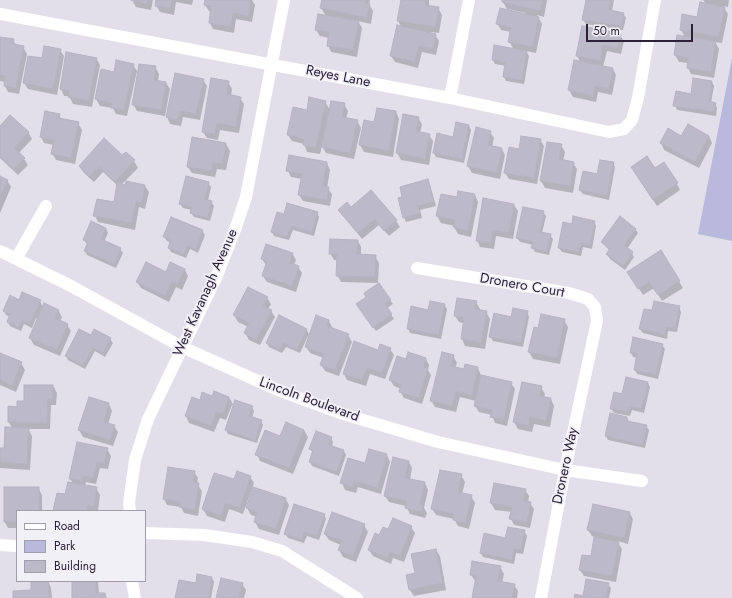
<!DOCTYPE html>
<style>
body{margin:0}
#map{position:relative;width:732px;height:598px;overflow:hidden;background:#e2dfea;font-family:Jost,sans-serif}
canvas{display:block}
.legend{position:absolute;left:16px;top:510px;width:130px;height:72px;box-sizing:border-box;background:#f1f0f7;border:1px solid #a29dab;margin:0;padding:5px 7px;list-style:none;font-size:12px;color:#2c2139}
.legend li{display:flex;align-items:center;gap:8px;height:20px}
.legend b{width:20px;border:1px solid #a29dab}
.scale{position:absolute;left:586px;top:24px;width:107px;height:18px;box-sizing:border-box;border:2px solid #2c2139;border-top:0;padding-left:5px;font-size:12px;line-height:14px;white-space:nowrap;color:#2c2139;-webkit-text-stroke:3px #f1f0f7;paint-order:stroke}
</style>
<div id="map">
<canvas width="732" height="598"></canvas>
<ul class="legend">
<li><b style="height:5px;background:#fff"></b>Road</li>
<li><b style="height:11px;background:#b9b9db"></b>Park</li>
<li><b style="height:11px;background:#bcb9c8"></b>Building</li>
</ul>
<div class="scale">50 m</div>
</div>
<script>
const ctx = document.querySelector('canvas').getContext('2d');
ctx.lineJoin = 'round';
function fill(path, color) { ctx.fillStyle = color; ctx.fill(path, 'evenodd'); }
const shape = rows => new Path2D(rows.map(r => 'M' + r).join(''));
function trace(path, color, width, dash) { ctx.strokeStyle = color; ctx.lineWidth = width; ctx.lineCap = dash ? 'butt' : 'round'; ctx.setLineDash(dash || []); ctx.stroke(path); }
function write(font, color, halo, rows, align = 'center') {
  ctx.font = font + ' Jost,sans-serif'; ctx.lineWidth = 3.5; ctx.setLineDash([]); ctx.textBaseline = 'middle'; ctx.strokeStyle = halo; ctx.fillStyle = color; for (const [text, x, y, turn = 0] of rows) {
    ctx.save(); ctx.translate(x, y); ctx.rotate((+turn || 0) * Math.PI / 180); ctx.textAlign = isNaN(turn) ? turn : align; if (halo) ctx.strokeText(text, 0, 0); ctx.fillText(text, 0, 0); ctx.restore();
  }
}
const green = shape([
 [732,58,732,241,698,234]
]);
const shadow = shape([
 [132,0,153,0,151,10,136,7],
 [157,0,193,0,192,5,176,2,174,15,160,12,156,5],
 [206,0,252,0,255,5,252,22,236,19,234,33,213,29,210,23,211,12,209,11,205,5],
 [323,0,370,0,369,4,373,11,371,24,358,21,362,28,357,57,331,52,328,45,329,38,320,36,316,30,326,16,321,8],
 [402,0,429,0,429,7,438,8,442,15,439,33,430,32,430,34,435,35,439,41,436,55,422,52,418,68,395,62,391,56,402,28,398,21],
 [503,0,547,0,544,17,537,15,542,24,536,53,526,51,529,56,524,84,506,81,504,77,506,66,495,64,493,60,514,50,509,41,511,32,501,30,497,23,525,15,526,13,507,9,503,2],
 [587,0,614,0,612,11,623,13,626,18,623,30,586,24,583,20],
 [703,0,729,0,728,7,723,6,728,14,722,43,715,42,719,49,714,78,691,74,688,68,688,63,679,62,675,55,678,36,685,37,681,30,698,18,706,4],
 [620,35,624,41,621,54,607,51,603,67,613,69,616,75,612,95,598,92,596,102,573,97,569,90,575,61,580,62,577,55],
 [0,38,13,40,17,46,23,47,27,54,19,94,8,92,5,86,5,82,0,81],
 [60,50,64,56,57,95,28,89,24,83,43,60],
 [67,53,96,58,100,65,92,107,73,104,69,96,64,96,61,89],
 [133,65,137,71,127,116,116,114,113,108,100,106,96,99,115,73],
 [155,67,159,74,158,81,166,83,170,89,165,116,137,111,133,104],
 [694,79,712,82,714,86,711,103,715,103,717,108,716,116,677,110,675,105,691,95],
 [203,80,207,86,200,120,183,117,181,126,170,124,167,117],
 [228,82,232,89,231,96,240,98,244,104,239,133,220,130,218,140,207,138,203,132],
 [325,102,330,110,344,104,348,111,346,119,357,121,361,128,354,159,326,153,322,146,320,154,307,152,304,144,292,141,288,135,308,111],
 [396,112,399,119,393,157,364,152,360,145],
 [59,115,62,120,78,123,82,130,75,164,56,160,52,153,54,145,44,143,41,137],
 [404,115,418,118,422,124,420,133,429,135,433,141,429,165,401,160,397,153],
 [469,126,471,130,464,163,436,157,434,153],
 [0,128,28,132,32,139,18,154,24,159,28,165,18,175,0,158],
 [490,132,494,138,492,147,502,149,505,155,500,179,472,173,468,166],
 [709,136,712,143,699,168,664,150,661,143,682,137],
 [193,138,226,144,230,151,226,170,217,169,215,177,192,173,188,167],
 [540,140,544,146,537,184,509,179,505,173,520,150],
 [561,145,565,152,563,161,573,163,577,169,573,193,545,188,541,181],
 [126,153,134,161,138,168,121,185,145,186,149,192,145,209,139,207,135,230,98,222,95,216,114,203,118,186,103,172,94,182,84,173,80,167,122,157],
 [327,163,330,170,327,188,332,194,330,206,303,201,299,195,302,179,291,177,288,171],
 [613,163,615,167,609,200,583,194,580,190],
 [655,169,677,184,680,190,657,206,636,174],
 [0,177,7,180,11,187,0,213],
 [428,180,430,185,436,206,420,210,422,218,406,222,404,217],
 [208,183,211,187,208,201,211,202,214,206,210,221,194,217,191,213,192,210,183,208,180,204],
 [475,195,478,202,471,237,458,234,454,227,455,226,441,223,437,216,457,198],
 [514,205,518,211,513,239,496,236,494,249,480,247,477,240],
 [351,209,396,221,400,227,389,236,379,225,362,239,343,216,339,210],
 [543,212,546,216,542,233,550,235,553,239,549,255,535,252,533,248,533,245,520,242,517,238],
 [317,213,319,217,314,236,293,230,289,240,274,236,272,232,285,216],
 [594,222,596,226,592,249,583,247,581,256,562,252,559,248,572,225],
 [106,228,108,233,104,242,120,249,123,253,116,268,87,255,85,251,88,245,84,240],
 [635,229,638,233,627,249,632,253,634,257,625,270,610,259,607,254,610,251,605,246,602,242],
 [202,231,205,235,198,253,190,249,186,258,171,252,169,248,171,243,167,241,164,237],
 [358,241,361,247,361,256,375,256,379,263,378,283,341,282,337,275,337,260,334,260,330,253],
 [661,252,683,288,662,301,654,288,643,295,632,278],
 [292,253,296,260,294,265,298,267,302,273,296,292,267,282,263,276,266,265,262,259],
 [185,270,188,276,182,290,176,287,169,302,141,288,137,282,166,273],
 [267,298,271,304,268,309,271,311,275,317,260,345,249,340,245,333,248,327,238,322,234,315],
 [390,300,393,304,387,308,394,319,376,331,360,308],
 [19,301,40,301,43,307,58,310,62,317,60,321,67,325,71,331,60,356,34,345,30,338,38,319,36,318,32,328,24,324,21,331,10,326,8,322,10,317,6,315,4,311],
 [476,302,480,309,480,311,486,312,490,319,485,349,465,346,462,339,464,323,459,322,455,316],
 [444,305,447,309,441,339,410,333,408,328,429,311],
 [679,307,681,312,677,332,668,331,667,339,643,333,640,329],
 [527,312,529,317,523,347,493,341,490,336],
 [564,320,568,327,560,364,533,359,529,352,538,329],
 [329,321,332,327,332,329,348,335,352,342,339,376,325,371,321,365,324,358,310,353,306,347],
 [306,329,309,334,300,353,286,347,282,353,269,347,267,343],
 [91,336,110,339,113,343,105,357,95,351,85,369,68,360,66,356],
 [662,345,665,349,658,379,637,374,635,370,638,358,633,357,631,352],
 [390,349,394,355,385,379,370,374,366,386,347,380,344,374,379,351],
 [0,354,21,363,25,370,16,392,0,385],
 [453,356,457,363,455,368,465,371,466,365,478,368,481,376,511,383,515,389,507,426,495,423,492,415,479,412,475,406,476,401,460,397,456,412,435,407,431,400],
 [426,359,429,365,428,370,431,375,422,404,404,398,400,391,401,389,394,386,390,380,407,360],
 [648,383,650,387,644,413,632,410,630,416,614,413,611,408,623,395],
 [53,386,57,393,56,405,51,405,50,429,28,429,32,436,30,470,0,468,0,449,5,449,12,428,9,422,18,408,25,402],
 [541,387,545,394,544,398,551,399,554,406,550,427,534,424,532,432,518,429,514,422],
 [213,397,229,397,234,406,252,407,254,411,252,418,261,421,263,425,257,443,228,434,226,430,234,406,232,405,226,420,220,418,214,432,189,423,186,416,200,401],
 [109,404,112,411,108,424,114,426,118,432,113,446,83,437,79,430],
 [627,418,629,422,646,426,649,430,645,448,608,440,606,436],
 [304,430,308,437,293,474,260,461,257,454,281,437],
 [331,438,333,442,332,447,344,451,346,455,339,476,312,466,310,462,313,453,310,449],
 [107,449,111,456,108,469,100,468,96,484,86,482,85,486,96,488,100,495,98,511,54,511,73,484,70,478],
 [369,450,387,455,390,462,381,494,358,487,356,493,345,490,342,483,365,464],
 [409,462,412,468,410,480,425,483,428,490,424,508,427,513,425,518,410,514,406,506,389,502,385,496],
 [194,472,198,478,197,484,202,491,198,516,184,513,181,507,167,505,164,499],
 [461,475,465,482,462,494,471,496,475,503,469,529,458,526,454,519,436,515,432,509],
 [250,477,254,483,243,514,229,509,225,522,207,516,203,509,234,481],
 [38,488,42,495,42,511,17,511,17,528,8,528,5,522],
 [525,490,529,496,528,503,530,503,534,509,530,528,514,525,511,519,512,512,495,510,491,503],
 [285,498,289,505,279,535,259,529,255,522,257,517,251,515,247,508],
 [629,512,633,519,628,544,617,541,622,549,616,582,584,576,580,570,592,558,595,537,592,536,588,530],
 [324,515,326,519,319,540,307,536,304,543,288,538,285,534],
 [364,525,368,532,356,562,343,557,339,550,341,545,329,540,325,534],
 [411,527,415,533,404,562,393,558,391,564,373,556,369,550,380,536,389,530],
 [524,531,527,536,523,554,516,553,514,564,483,557,481,553,506,539],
 [436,550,440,556,446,590,414,596,410,590,407,576,416,574],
 [500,567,504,574,502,583,514,585,518,591,517,598,473,598,476,582,471,575],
 [212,578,214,582,211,598,176,598,196,584],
 [48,581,51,588,52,598,14,598,32,591],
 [73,581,98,581,99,594,105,594,107,598,73,598],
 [242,584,246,590,244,598,217,598],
 [608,584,611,588,609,598,575,598,583,597]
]);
const building = shape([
 [131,0,148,0,147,4,131,0],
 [156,0,172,0,171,8,155,6,156,0],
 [205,0,251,0,249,16,233,13,231,27,209,23,211,6,204,5,205,0],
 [322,0,365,0,365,3,370,4,367,18,320,8,322,0],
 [401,0,426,0,425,5,439,7,436,27,397,21,401,0],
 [502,0,543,0,540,11,502,2,502,0],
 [586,0,611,0,609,10,624,13,621,26,582,20,586,0],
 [700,2,725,7,719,37,680,30,682,14,697,17,700,2],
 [500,8,539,17,533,47,508,42,511,27,496,24,500,8],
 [318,14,359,21,353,50,327,46,329,32,315,30,318,14],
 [397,25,436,34,433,49,419,46,415,62,390,56,397,25],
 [582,26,621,34,618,48,603,45,600,61,576,56,582,26],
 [677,35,716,41,711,72,687,68,688,58,674,55,677,35],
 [0,37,14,39,13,44,24,46,16,88,4,86,5,76,0,75,0,37],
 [494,45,527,51,522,80,503,77,505,63,492,60,494,45],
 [44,46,61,49,53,89,23,83,28,56,42,58,44,46],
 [66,52,97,58,89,101,68,97,69,91,60,89,66,52],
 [116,60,134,64,124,110,111,108,112,103,95,99,101,69,114,72,116,60],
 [574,60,613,68,609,89,595,86,593,96,568,90,574,60],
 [139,64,156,66,154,80,166,82,162,110,132,105,139,64],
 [175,73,204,79,196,114,180,111,178,120,166,117,175,73],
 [211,78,229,81,227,94,241,97,236,127,217,123,215,134,202,132,211,78],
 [693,78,712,81,709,101,716,103,714,112,673,106,676,91,691,94,693,78],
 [309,97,326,101,316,148,303,145,304,139,287,135,293,107,307,110,309,97],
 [331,101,345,103,342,117,358,120,350,153,321,147,331,101],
 [377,108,396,111,389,151,359,145,364,120,374,122,377,108],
 [45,111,60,114,59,118,79,122,71,158,51,154,54,140,40,137,45,111],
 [403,114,419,117,416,131,430,134,425,159,396,153,403,114],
 [10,115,29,132,14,148,25,158,14,169,0,156,0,126,10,115],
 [456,122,469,125,462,159,433,153,437,133,453,137,456,122],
 [688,124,709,136,695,162,660,143,668,128,681,136,688,124],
 [476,127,491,131,488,145,502,148,497,173,467,166,476,127],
 [521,136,541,139,534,178,504,173,509,147,519,149,521,136],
 [192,137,226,143,223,164,213,163,212,171,187,167,192,137],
 [104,138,122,155,126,152,135,160,115,182,99,167,89,177,79,166,104,138],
 [547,142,562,144,559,159,574,162,570,186,540,181,547,142],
 [289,155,327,162,323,186,329,187,327,200,298,195,302,174,286,171,289,155],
 [647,156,655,168,664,162,678,183,653,200,631,167,647,156],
 [600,160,614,162,607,196,579,190,583,171,597,174,600,160],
 [0,176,8,180,0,198,0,176],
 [186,176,209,182,205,199,212,201,208,218,190,213,192,207,179,204,186,176],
 [428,179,434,202,418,206,420,213,403,218,398,198,402,197,400,187,428,179],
 [126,181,145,185,142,203,136,201,132,223,93,216,97,199,114,202,117,183,125,185,126,181],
 [371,190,397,220,384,231,375,219,358,233,338,210,347,202,351,207,371,190],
 [458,191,475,194,468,231,453,227,455,220,436,216,441,194,457,197,458,191],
 [483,198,514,204,509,233,493,230,490,243,476,241,483,198],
 [287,203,318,212,312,232,291,226,287,237,271,232,277,212,284,214,287,203],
 [523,207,544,211,540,232,551,234,547,252,531,248,533,242,516,238,523,207],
 [573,216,595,221,590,245,581,243,579,252,558,248,563,222,572,224,573,216],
 [620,216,636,229,624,245,633,252,623,266,606,254,610,249,601,242,620,216],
 [171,217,203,230,196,249,187,246,184,254,168,248,171,240,163,237,171,217],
 [91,221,106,228,101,239,121,248,114,264,84,251,88,242,83,240,91,221],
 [330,239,358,240,357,254,376,255,375,277,336,276,337,254,329,254,330,239],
 [266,244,293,253,290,263,299,266,292,286,262,276,267,261,261,259,266,244],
 [661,250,680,281,658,295,649,282,638,289,627,272,661,250],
 [146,262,166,272,170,262,185,269,178,284,172,282,165,296,136,282,146,262],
 [379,283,391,300,385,304,392,314,373,328,356,304,366,297,364,293,379,283],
 [248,287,268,297,263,306,272,310,256,340,244,333,249,323,233,315,248,287],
 [22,292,41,300,30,324,22,321,19,328,7,322,10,314,3,311,10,295,19,300,22,292],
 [457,298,477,301,475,309,487,311,481,343,461,339,464,317,454,316,457,298],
 [430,301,445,304,439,335,407,329,411,306,428,310,430,301],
 [654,301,680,306,675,328,666,327,665,335,639,329,644,309,652,310,654,301],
 [44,303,59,310,55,318,68,324,57,350,29,338,44,303],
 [513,308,528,311,521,343,489,337,494,313,511,317,513,308],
 [541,314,565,319,557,358,528,352,534,327,538,328,541,314],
 [279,315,307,329,297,350,283,343,280,350,266,343,279,315],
 [316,315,329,320,327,326,349,334,335,370,320,365,324,354,305,347,316,315],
 [79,329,91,335,94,329,111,338,103,353,93,348,83,366,65,356,79,329],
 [633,337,663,344,656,375,634,370,637,354,630,353,633,337],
 [354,341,378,350,380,344,391,348,382,373,367,368,362,380,343,374,354,341],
 [408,352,426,358,424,367,428,368,419,398,399,392,401,384,389,380,397,356,406,359,408,352],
 [442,352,454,355,451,366,464,369,465,364,478,367,472,395,456,391,452,406,430,401,442,352],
 [0,353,22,362,12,386,0,380,0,353],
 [481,375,512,382,504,420,490,417,492,410,474,406,481,375],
 [626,377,648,382,642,409,630,407,628,412,610,409,614,392,622,394,626,377],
 [522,382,542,386,540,396,551,398,546,421,530,417,529,426,513,422,522,382],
 [24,385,53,385,53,399,48,399,47,423,8,422,8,406,17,407,17,401,24,401,24,385],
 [214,391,229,397,223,414,216,412,211,426,185,416,192,397,200,400,202,392,212,396,214,391],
 [89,397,109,403,104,422,115,425,110,440,78,430,89,397],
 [235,400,253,406,249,416,262,420,255,440,225,430,235,400],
 [610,413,627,417,627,421,647,425,643,445,605,436,610,413],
 [286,422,304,430,289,468,255,455,265,430,280,436,286,422],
 [5,427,29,428,27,464,0,462,0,448,4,448,5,427],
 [316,431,332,437,329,445,344,450,337,472,309,462,313,450,309,449,316,431],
 [77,442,108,448,104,463,97,462,93,478,83,476,82,481,69,479,77,442],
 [369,449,387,454,378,488,354,481,353,487,340,483,348,458,365,463,369,449],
 [393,457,409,461,405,478,425,482,420,504,423,505,422,512,405,508,406,501,384,496,393,457],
 [168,467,195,471,193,482,199,483,195,510,179,507,180,502,163,499,168,467],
 [440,470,462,474,458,492,472,495,466,523,453,520,454,514,431,509,440,470],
 [237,471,251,476,240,508,225,503,221,516,202,509,214,473,234,479,237,471],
 [68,482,97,487,94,507,88,505,87,511,53,511,57,493,65,494,68,482],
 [494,483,526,489,523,501,531,502,527,522,509,519,512,507,490,503,494,483],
 [4,487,39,487,39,511,17,511,17,522,4,522,4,487],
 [253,487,286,498,276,529,254,522,257,512,246,508,253,487],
 [294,504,325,514,317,536,304,532,302,540,284,534,294,504],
 [593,504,630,512,624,538,587,530,593,504],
 [332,512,365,524,353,556,338,550,342,541,324,534,332,512],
 [393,518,412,526,400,556,390,552,387,558,368,550,375,533,379,535,383,527,388,529,393,518],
 [508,527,525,530,521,550,514,549,512,560,480,553,484,533,505,538,508,527],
 [594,537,619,542,612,576,579,570,582,555,591,556,594,537],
 [436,549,443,583,409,590,406,575,415,573,411,554,436,549],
 [472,561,501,566,498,581,515,584,512,598,472,598,476,576,470,575,472,561],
 [197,574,212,577,209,598,175,598,179,580,196,583,197,574],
 [221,578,243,583,239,598,216,598,221,578],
 [586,579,609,583,606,598,574,598,575,594,583,596,586,579],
 [31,581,48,581,49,598,13,598,13,591,31,590,31,581],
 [72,581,96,581,96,593,105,593,106,598,72,598,72,581]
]);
const minor = shape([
 [0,14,450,98,609,132,624,129,632,120,638,98,655,0],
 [450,98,469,0],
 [0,251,71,286,182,347,278,390,343,414,438,442,565,470,642,481],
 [16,259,46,206],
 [417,268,569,293,588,299,595,307,597,321,565,470,541,598],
 [130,511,129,503,135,460,148,419,216,278,236,227,246,197,284,0],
 [145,533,204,535,252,542,282,551,357,598],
 [0,545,17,546],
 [132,581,135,598]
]);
const streetNames = [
 ["Reyes Lane",338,77,11],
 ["Dronero Court",522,286,10],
 ["West Kavanagh Avenue",206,293,-66],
 ["Lincoln Boulevard",309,400,20],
 ["Dronero Way",566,466,-78]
];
fill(green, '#b9b9db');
fill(shadow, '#0003');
fill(building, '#bcb9c8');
trace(building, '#b7b2c3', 1);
trace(minor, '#fff', 12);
write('14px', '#2c2139', '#f1f0f7', streetNames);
</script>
